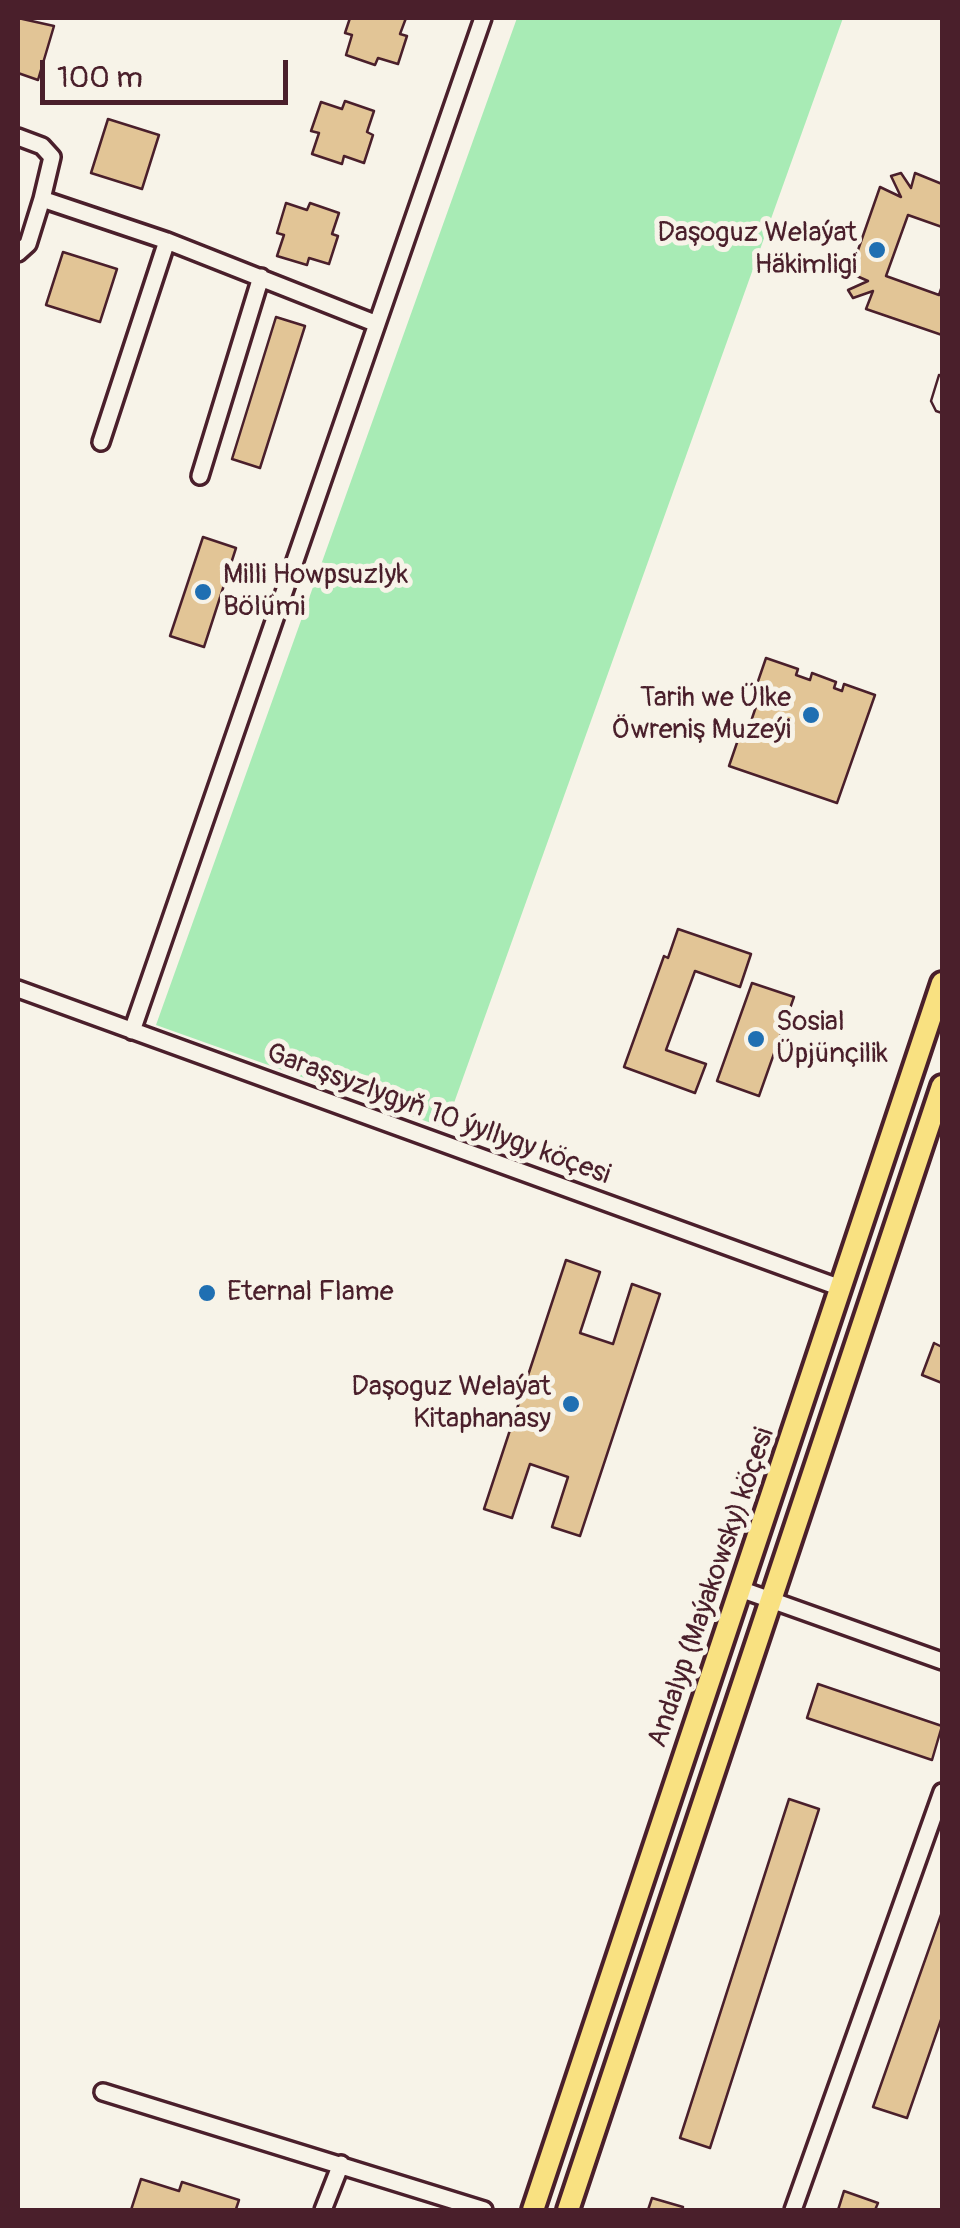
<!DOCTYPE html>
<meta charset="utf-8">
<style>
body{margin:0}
#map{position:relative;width:960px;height:2228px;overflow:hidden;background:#f7f3e8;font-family:Pangolin,sans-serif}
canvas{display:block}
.frame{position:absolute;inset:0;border:20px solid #4a1f2b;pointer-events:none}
.scale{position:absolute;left:40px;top:60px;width:248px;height:45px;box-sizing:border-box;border:5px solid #4a1f2b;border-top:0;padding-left:12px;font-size:30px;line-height:35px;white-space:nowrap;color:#4a1f2b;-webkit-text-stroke:8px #f7f3e8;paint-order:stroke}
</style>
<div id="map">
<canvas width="960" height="2228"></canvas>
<div class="frame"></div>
<div class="scale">100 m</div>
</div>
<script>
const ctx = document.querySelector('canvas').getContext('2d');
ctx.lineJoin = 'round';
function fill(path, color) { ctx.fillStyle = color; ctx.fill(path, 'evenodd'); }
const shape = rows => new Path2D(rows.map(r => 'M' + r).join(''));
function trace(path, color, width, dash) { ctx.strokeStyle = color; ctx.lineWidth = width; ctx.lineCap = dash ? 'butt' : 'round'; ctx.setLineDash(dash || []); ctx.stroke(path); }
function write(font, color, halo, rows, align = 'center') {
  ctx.font = font + ' Pangolin,sans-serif'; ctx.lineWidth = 10; ctx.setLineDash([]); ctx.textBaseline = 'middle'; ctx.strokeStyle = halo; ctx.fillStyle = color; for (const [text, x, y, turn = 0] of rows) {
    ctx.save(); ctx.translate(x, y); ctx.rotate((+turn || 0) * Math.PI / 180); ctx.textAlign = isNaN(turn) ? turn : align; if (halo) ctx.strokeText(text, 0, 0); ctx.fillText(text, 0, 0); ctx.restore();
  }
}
const green = shape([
 [517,18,843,18,445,1128,156,1025]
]);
const building = shape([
 [18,18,54,26,38,80,18,73,18,18],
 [350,18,406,18,400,34,407,36,398,64,378,58,375,65,346,55,352,35,345,33,350,18],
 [345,101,374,111,367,132,373,135,364,163,344,156,342,164,312,154,319,133,311,131,321,102,342,109,345,101],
 [108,119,159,135,142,189,91,173,108,119],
 [901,173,911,188,915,173,942,184,942,227,908,215,886,276,939,295,942,286,942,335,866,309,873,291,853,298,848,290,868,281,850,273,880,187,901,197,891,176,901,173],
 [286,203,307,210,310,203,339,213,332,234,338,236,329,264,309,258,307,265,277,256,284,235,277,233,286,203],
 [63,252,117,269,100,322,46,305,63,252],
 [276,317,305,326,260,468,232,459,276,317],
 [939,375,942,376,942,413,936,411,931,401,939,375],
 [939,375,942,376,942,413,936,411,931,401,939,375],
 [203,537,236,548,204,647,170,636,203,537],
 [766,658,798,669,796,675,810,680,812,673,836,682,834,688,842,691,844,684,875,695,837,803,729,766,740,734,746,736,761,692,755,690,766,658],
 [678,929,751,954,740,987,695,971,666,1050,706,1064,695,1093,624,1067,664,956,668,958,678,929],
 [752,983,794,997,759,1096,717,1081,752,983],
 [566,1260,600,1272,580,1333,613,1344,632,1284,660,1294,580,1536,552,1527,568,1477,530,1464,512,1518,484,1509,566,1260],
 [934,1343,942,1347,942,1383,922,1375,934,1343],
 [818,1684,942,1726,932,1760,807,1718,818,1684],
 [789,1799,819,1809,710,2148,680,2138,789,1799],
 [942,1912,942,2017,907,2118,873,2107,942,1912],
 [141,2179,179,2191,182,2182,239,2200,236,2209,242,2210,131,2210,141,2179],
 [844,2191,878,2203,875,2210,838,2210,844,2191],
 [652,2198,683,2207,682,2210,648,2210,652,2198]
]);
const minor = shape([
 [18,137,42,146,52,157,42,199],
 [18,253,28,244,42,199,167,241,377,324],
 [101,442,167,241],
 [200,476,261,277],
 [18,989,841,1288],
 [132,1031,483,18],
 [740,1589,942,1661],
 [103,2092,484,2210],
 [323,2210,341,2164],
 [793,2210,942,1792]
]);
const major = shape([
 [533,2210,942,983],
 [568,2210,942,1086]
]);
const markers = [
 [877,250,10,"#1f6fb2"],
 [203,592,10,"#1f6fb2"],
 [811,715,10,"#1f6fb2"],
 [756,1039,10,"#1f6fb2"],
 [207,1293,10,"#1f6fb2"],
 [571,1404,10,"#1f6fb2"]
];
const poiNames = [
 ["Daşoguz Welaýat",857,234],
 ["Häkimligi",857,266],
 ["Milli Howpsuzlyk",223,576,"left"],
 ["Bölümi",223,608,"left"],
 ["Tarih we Ülke",791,699],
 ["Öwreniş Muzeýi",791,731],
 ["Sosial",776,1023,"left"],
 ["Üpjünçilik",776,1055,"left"],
 ["Eternal Flame",227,1293,"left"],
 ["Daşoguz Welaýat",551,1388],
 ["Kitaphanasy",551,1420]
];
const streetNames = [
 ["Garaşsyzlygyň 10 ýyllygy köçesi",438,1115,20],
 ["Andalyp (Maýakowsky) köçesi",712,1588,-71]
];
fill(green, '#a8ebb5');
fill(building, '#e2c596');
trace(building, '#4a1f2b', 2.5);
trace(minor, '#4a1f2b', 22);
trace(major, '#4a1f2b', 28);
trace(minor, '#f7f3e8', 15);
trace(major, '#f9e181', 20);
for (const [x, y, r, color] of markers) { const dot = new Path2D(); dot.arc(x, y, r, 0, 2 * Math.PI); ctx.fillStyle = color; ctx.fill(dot); trace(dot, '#f7f3e8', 4); }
write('28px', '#4a1f2b', '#f7f3e8', poiNames, 'right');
write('28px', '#4a1f2b', '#f7f3e8', streetNames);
</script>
